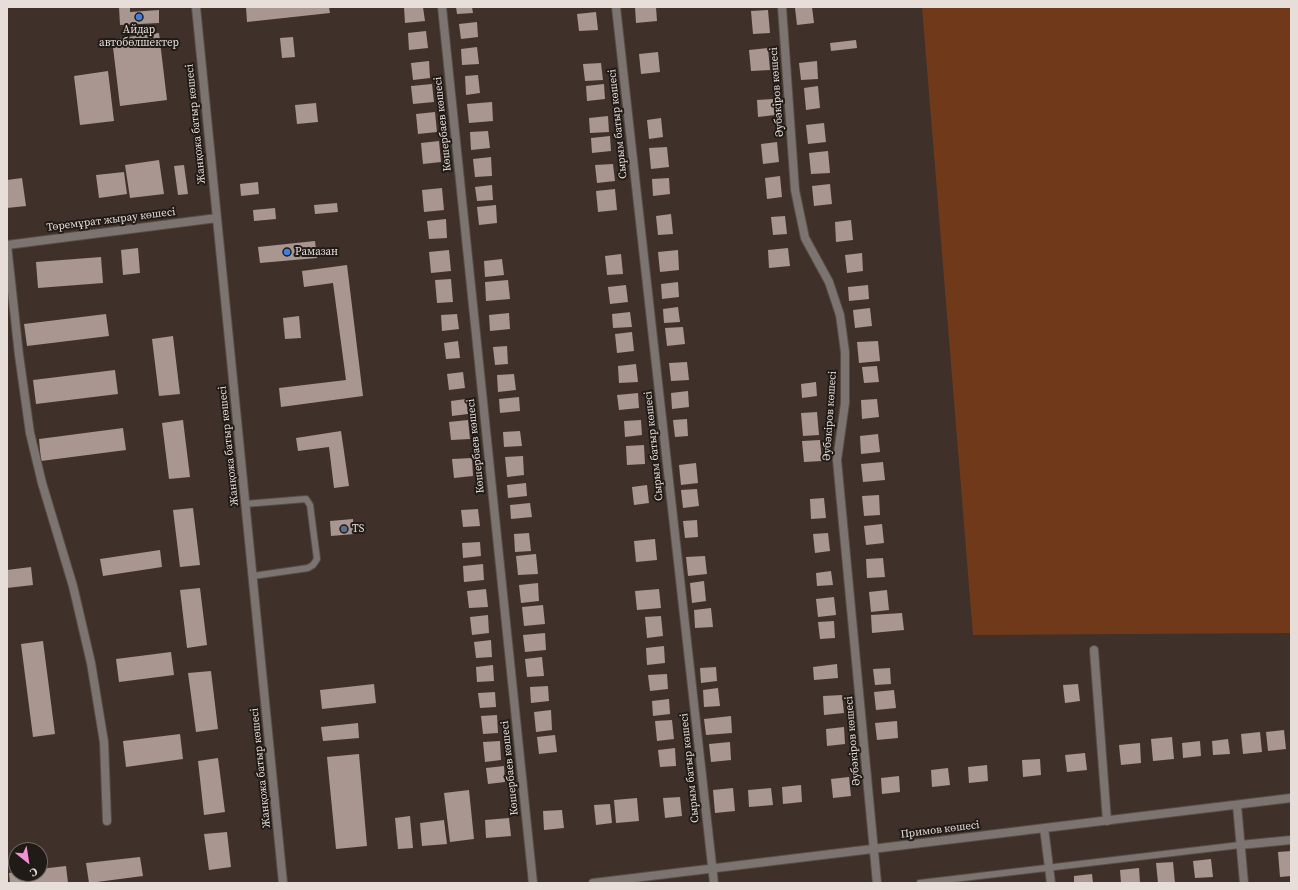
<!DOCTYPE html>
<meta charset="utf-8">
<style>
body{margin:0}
#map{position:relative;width:1298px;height:890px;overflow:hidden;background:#3f312a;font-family:"Source Serif 4",serif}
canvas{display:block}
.frame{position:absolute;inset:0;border:8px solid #e7ded9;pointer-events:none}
.north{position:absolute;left:8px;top:842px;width:40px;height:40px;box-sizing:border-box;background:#211b17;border:1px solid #706965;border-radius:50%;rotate:150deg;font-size:11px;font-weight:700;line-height:16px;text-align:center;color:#e7ded9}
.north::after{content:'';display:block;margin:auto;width:14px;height:18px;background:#f391d6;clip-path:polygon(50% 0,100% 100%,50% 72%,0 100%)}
</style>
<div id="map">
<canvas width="1298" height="890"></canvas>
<div class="frame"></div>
<div class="north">С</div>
</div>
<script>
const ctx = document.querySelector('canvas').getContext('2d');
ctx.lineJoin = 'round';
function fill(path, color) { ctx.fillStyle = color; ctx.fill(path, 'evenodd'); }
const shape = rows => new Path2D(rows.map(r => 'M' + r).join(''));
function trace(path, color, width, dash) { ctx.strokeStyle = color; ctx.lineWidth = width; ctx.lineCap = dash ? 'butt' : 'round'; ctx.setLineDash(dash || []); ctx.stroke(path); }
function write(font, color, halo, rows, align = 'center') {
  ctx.font = font + ' "Source Serif 4",serif'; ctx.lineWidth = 4; ctx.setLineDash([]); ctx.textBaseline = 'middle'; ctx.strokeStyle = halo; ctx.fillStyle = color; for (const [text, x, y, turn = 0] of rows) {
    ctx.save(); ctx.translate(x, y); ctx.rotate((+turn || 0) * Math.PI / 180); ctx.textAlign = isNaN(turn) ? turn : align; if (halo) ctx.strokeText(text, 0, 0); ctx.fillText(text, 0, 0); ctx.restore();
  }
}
const green = shape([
 [922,7,1291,7,1291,633,973,635]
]);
const building = shape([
 [119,7,130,7,130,12,159,10,159,23,120,25],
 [246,7,329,7,330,13,247,22],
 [404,7,423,7,425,21,405,23],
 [456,7,472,7,473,13,457,14],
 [635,7,656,7,657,21,636,23],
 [812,7,814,23,797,25,795,8],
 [768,10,770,33,753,34,751,11],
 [596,12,598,30,579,31,577,14],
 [477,22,478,37,461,39,459,24],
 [426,31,428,48,409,50,408,33],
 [159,33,167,100,120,106,112,39],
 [293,37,295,57,282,58,280,38],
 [856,40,857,48,831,51,830,43],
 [477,47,479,64,462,65,461,49],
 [768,48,770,70,751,71,749,50],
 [658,52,660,72,641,74,639,54],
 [429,61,430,78,413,80,411,63],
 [817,61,818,79,801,80,799,63],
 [601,63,603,80,585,81,583,64],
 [108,71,114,121,80,125,74,76],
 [478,75,480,93,466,95,465,76],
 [432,84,434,102,413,104,411,86],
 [604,84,605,99,587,101,586,86],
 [818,86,820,108,806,110,804,88],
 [773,99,775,115,758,117,757,100],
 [492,102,493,121,469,123,467,104],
 [316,103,318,122,297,124,295,105],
 [435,112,437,132,418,134,416,114],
 [608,116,609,132,590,133,589,118],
 [661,118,663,137,649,139,647,120],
 [824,123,826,142,808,144,806,125],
 [488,131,490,148,471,150,470,132],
 [610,136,611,151,592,153,591,138],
 [439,141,441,162,423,164,421,143],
 [777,142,779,162,763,164,761,144],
 [667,147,669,167,651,169,649,148],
 [828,151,830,173,811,174,809,153],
 [491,157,492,176,475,177,473,159],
 [159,160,164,194,130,198,125,165],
 [613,164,615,181,597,183,595,165],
 [184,165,188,194,178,195,174,166],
 [124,172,127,194,99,198,96,175],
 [780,176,782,197,767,199,765,178],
 [22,178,26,206,7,208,7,180],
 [669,178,670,194,653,196,652,179],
 [258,182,259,194,241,196,240,184],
 [830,184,832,204,814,206,812,186],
 [492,185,493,200,477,201,475,187],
 [442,188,444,210,424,212,422,190],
 [615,189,617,210,598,212,596,191],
 [337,203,338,212,315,214,314,205],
 [496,205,497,223,479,225,477,207],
 [275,208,276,219,254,221,253,210],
 [671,214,673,234,658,235,656,216],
 [785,216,787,234,773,235,771,217],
 [446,219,447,238,429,239,427,221],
 [851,220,853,240,836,242,835,222],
 [315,241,317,258,260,263,258,247],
 [138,248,140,273,123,275,121,250],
 [788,248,790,266,769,268,768,250],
 [449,250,451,271,431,273,429,252],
 [678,250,679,270,660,272,658,252],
 [862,253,863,271,847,273,845,255],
 [621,254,623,274,607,275,605,256],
 [101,257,103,283,38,288,36,262],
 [502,259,504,275,485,277,484,261],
 [347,265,363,396,281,407,279,388,346,380,333,283,304,287,302,271],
 [451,279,453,302,437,303,435,280],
 [508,280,510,299,486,301,485,282],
 [678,282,679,297,662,299,661,284],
 [626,285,628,302,610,304,608,287],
 [868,285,869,299,849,301,848,287],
 [678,307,680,322,664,323,663,309],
 [870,308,872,326,855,328,853,310],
 [630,312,632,327,613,328,612,314],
 [509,313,510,329,490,331,489,315],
 [106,314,109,336,27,346,24,324],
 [457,314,459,329,442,331,441,315],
 [299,316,301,338,285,339,283,318],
 [683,327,685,344,667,346,665,328],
 [632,332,634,351,617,353,615,334],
 [173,336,180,394,159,396,152,339],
 [458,341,460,358,446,359,444,343],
 [878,341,880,361,859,363,857,342],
 [507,346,508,364,495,365,493,347],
 [687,362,689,380,671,381,669,363],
 [636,364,638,382,619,383,618,366],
 [877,366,879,382,864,383,862,367],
 [115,370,118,394,36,404,33,380],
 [463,372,465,388,449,390,447,374],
 [514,374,516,390,498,392,497,375],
 [816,382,817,396,802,398,801,384],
 [688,391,689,407,672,409,671,393],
 [638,393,639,408,619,410,617,395],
 [519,397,520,411,500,413,499,399],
 [466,399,468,414,452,416,451,401],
 [877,399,879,417,862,419,861,400],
 [817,412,819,435,803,436,801,413],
 [687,419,688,436,675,437,673,420],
 [183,420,190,477,169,479,162,423],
 [468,420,470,439,451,440,449,422],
 [641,420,642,435,625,437,624,421],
 [123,428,126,450,41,461,39,439],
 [341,431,349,486,334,488,329,447,298,451,296,438],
 [520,431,522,446,504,447,503,432],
 [878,434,880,452,861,454,860,436],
 [820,440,822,461,804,462,802,441],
 [644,445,645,464,627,465,626,446],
 [523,456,524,475,507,477,505,457],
 [472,458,473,476,454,478,452,459],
 [883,462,885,480,863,482,861,464],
 [696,463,698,483,681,485,679,465],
 [526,483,527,496,508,498,507,485],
 [647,485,649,503,634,505,632,487],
 [697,489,699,506,683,508,681,490],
 [879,495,880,515,864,516,862,496],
 [824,498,826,518,811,519,810,499],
 [530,503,532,517,511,519,510,505],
 [193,508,200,565,180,567,173,510],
 [478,509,480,526,463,527,461,510],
 [353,519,354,534,331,536,330,521],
 [697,520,698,537,685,538,683,521],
 [882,524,884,543,866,545,864,526],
 [529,533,531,551,515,552,514,534],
 [828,533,830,551,815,553,813,534],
 [655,539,657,560,636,562,634,541],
 [480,542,481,556,463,558,462,543],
 [160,550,162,567,103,576,100,559],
 [536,554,538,574,518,575,516,556],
 [705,556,707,574,688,576,686,557],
 [883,558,885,577,867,578,866,559],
 [483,564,484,580,464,582,463,566],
 [31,567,33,585,7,588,7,570],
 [831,571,833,585,817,586,816,573],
 [704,581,706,601,692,603,690,583],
 [538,583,539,601,521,603,519,585],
 [200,588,207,645,187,648,180,590],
 [486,589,488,607,469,608,467,591],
 [659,589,661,608,637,610,635,591],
 [887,590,889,610,871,612,869,592],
 [834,597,836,615,818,617,816,599],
 [543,605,545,624,524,626,522,607],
 [711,608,713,627,695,628,694,610],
 [902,613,904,630,872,633,871,615],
 [488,615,489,633,472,635,470,617],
 [661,616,663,636,647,638,645,617],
 [834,621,835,638,820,639,818,622],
 [545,633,546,650,525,652,523,635],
 [491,640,492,657,476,658,474,642],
 [43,641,55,734,33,737,21,644],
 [664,646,665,663,647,665,646,648],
 [171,652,174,675,119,682,116,659],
 [542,657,544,676,527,677,525,659],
 [837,664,838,678,814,680,813,667],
 [493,665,494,681,477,682,476,667],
 [716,667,717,681,701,683,700,668],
 [890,668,891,684,875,685,873,669],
 [211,671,218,729,196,732,188,673],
 [667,674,668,689,650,691,648,675],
 [374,684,376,703,322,709,320,690],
 [1078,684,1080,701,1065,703,1063,685],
 [548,686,549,701,531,703,530,687],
 [718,688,720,706,704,707,703,690],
 [894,690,896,708,876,710,874,692],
 [495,692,496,707,480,708,478,693],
 [842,695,844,713,824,715,823,696],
 [669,699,670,714,653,716,652,701],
 [551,710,552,730,536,732,534,712],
 [497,715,498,733,483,734,481,716],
 [731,716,732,733,706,735,704,719],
 [672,720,674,739,657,741,655,721],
 [897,721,898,738,877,740,875,723],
 [358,723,359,738,323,741,321,727],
 [844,727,845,744,827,746,826,729],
 [1284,730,1286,749,1268,751,1266,732],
 [1260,732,1262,752,1243,754,1241,734],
 [180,734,183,759,126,767,123,741],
 [555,735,557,752,539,754,537,737],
 [1172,737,1174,759,1153,761,1151,739],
 [1228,739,1230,754,1213,755,1212,741],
 [500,741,501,760,485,762,483,742],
 [1200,741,1201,756,1183,758,1182,743],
 [730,742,731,760,711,762,709,744],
 [1140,743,1141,763,1121,765,1119,745],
 [675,748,676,766,660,767,658,750],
 [1085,753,1087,770,1067,772,1065,755],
 [359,754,367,846,336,849,327,757],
 [218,758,225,812,204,815,198,761],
 [1040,759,1041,775,1023,777,1022,760],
 [987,765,988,781,969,783,968,767],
 [504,766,505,782,488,784,486,768],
 [948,768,950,785,932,787,931,770],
 [899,776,900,792,882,794,881,778],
 [849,777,851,796,833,798,831,779],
 [801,785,802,802,783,804,782,787],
 [733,788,735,811,715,813,713,790],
 [771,788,773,805,749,807,748,790],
 [469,790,474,839,450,842,444,793],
 [680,797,682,816,665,818,663,798],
 [637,798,639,821,616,823,614,800],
 [610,804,612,823,596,825,594,805],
 [562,810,564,828,544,830,543,811],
 [410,816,413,848,398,849,395,818],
 [509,818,511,836,486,838,485,820],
 [444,820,447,844,422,846,420,823],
 [227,832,231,867,209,870,204,834],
 [1291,851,1291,876,1280,877,1278,852],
 [140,857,143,876,89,883,86,863],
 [1211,859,1213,877,1195,878,1193,861],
 [1173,862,1175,883,1158,883,1156,863],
 [66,866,68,883,10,883,9,873,16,872,16,874,40,874,40,869],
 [1139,868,1140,883,1121,883,1120,870],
 [1092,874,1093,883,1074,883,1074,876]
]);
const lane = shape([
 [245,504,306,499,310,505,317,559,313,565,308,568,253,576],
 [920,883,1240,845]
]);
const street = shape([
 [196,7,283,883],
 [442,7,533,883],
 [616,7,714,883],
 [782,7,795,190,805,238,829,282,840,315,845,352,845,403,837,460,877,883],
 [7,245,19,355,30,433,42,483,73,586,91,663,104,742,107,821],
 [7,245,217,218],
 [1094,650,1107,821],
 [1237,805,1244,883],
 [1044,828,1051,883],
 [1240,845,1291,840],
 [593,883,1291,798]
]);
const markers = [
 [139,17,4,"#3f7fe0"],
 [287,252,4,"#3f7fe0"],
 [344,529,4,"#5c6f8a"]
];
const poiNames = [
 ["Айдар",139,30,"center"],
 ["автобөлшектер",139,43,"center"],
 ["Рамазан",295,252],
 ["TS",352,529]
];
const streetNames = [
 ["Әубәкіров көшесі",777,92,-94],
 ["Жанқожа батыр көшесі",196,124,-96],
 ["Көшербаев көшесі",443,124,-96],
 ["Сырым батыр көшесі",618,124,-96],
 ["Төремұрат жырау көшесі",111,220,-7],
 ["Әубәкіров көшесі",830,416,-86],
 ["Жанқожа батыр көшесі",229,446,-96],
 ["Көшербаев көшесі",476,446,-96],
 ["Сырым батыр көшесі",654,446,-96],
 ["Әубәкіров көшесі",853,741,-95],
 ["Жанқожа батыр көшесі",261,768,-96],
 ["Көшербаев көшесі",510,768,-96],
 ["Сырым батыр көшесі",690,768,-96],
 ["Примов көшесі",940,830,-7]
];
fill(green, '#703919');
fill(building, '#a99690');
trace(lane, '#5a4d46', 8);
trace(street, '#5a4d46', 10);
trace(lane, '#7b7470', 6);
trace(street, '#7b7470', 8);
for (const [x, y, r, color] of markers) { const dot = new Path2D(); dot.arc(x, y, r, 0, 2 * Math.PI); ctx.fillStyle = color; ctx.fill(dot); trace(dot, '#211b17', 1.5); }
write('11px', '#e7ded9', '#211b17', poiNames, 'left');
write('11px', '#e7ded9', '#211b17', streetNames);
</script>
